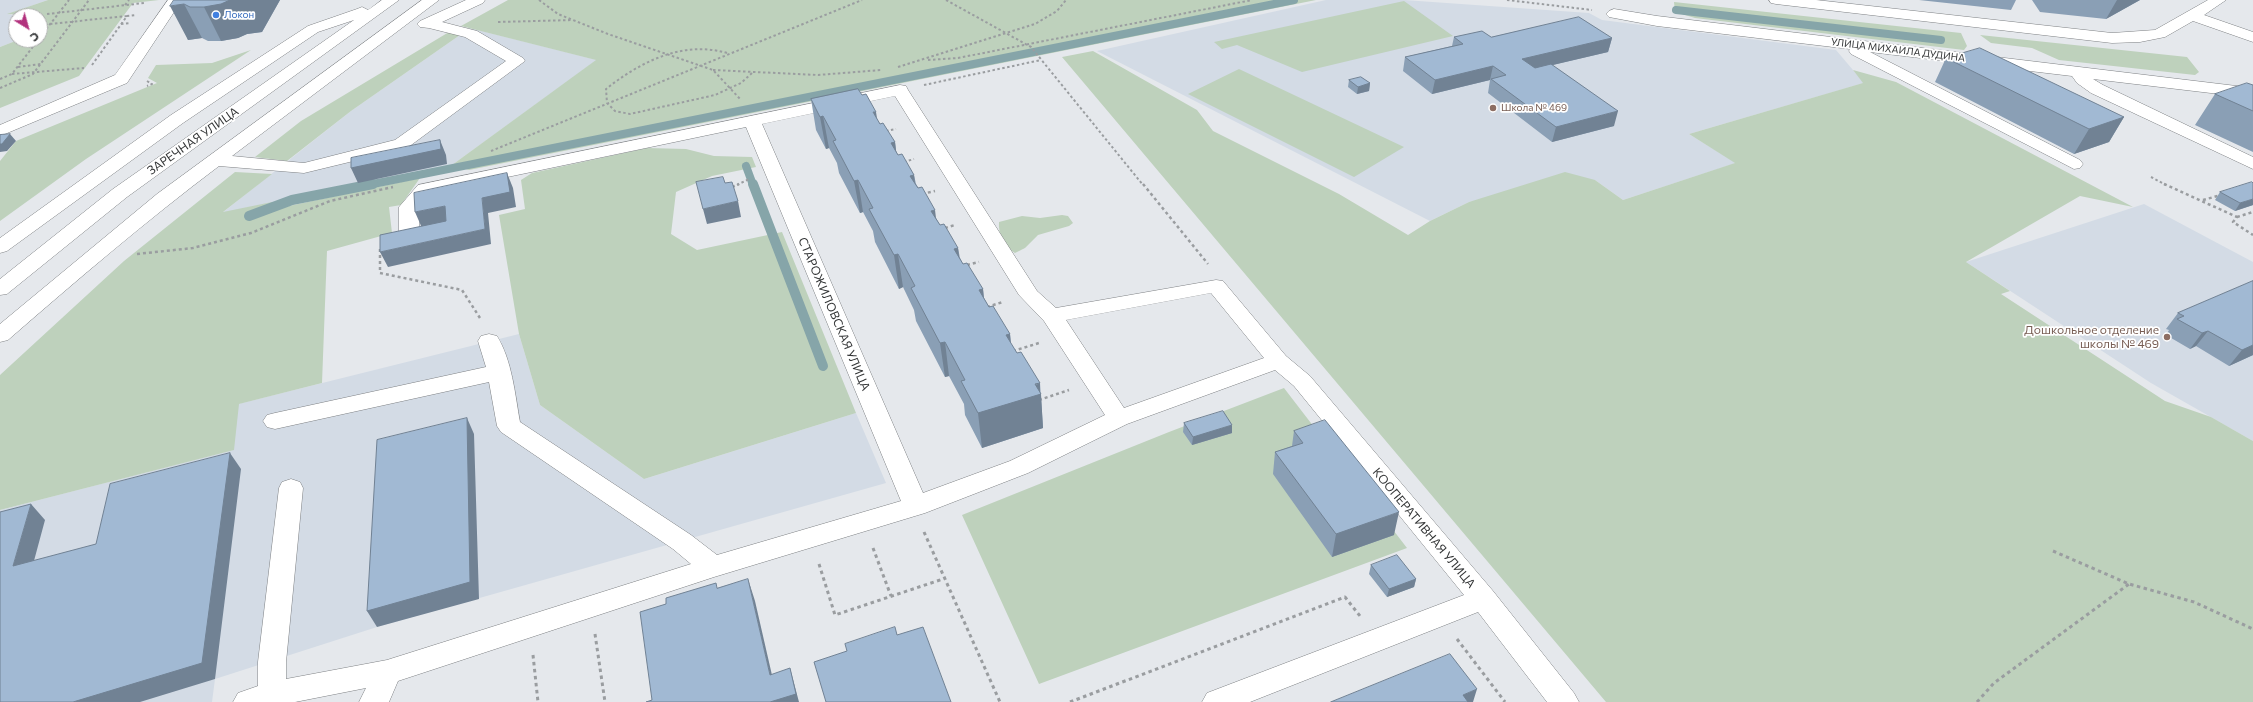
<!DOCTYPE html>
<html>
<head>
<meta charset="utf-8">
<style>
  body { margin:0 }
  #map { position:relative; width:2253px; height:702px; overflow:hidden; background:#e5e8ec; font-family:Commissioner,sans-serif }
  canvas { display:block }
  .north { position:absolute; left:8px; top:8px; width:40px; height:40px; box-sizing:border-box; background:#fff; border:1px solid #aeafaf; border-radius:50%; rotate:143deg; font-size:11px; font-weight:700; line-height:16px; text-align:center; color:#343637 }
  .north::after { content:''; display:block; margin:auto; width:14px; height:18px; background:#b2317d; clip-path:polygon(50% 0,100% 100%,50% 72%,0 100%) }
</style>
</head>
<body>
<div id="map">
<canvas width="2253" height="702"></canvas>
<div class="north">С</div>
</div>
<script>
const context = document.querySelector('canvas').getContext('2d');
context.lineJoin = 'round';
function fillPath(path, color) {
  context.fillStyle = color;
  context.fill(path, 'evenodd');
}
function trace(path, color, width, dash) {
  context.strokeStyle = color;
  context.lineWidth = width;
  context.lineCap = dash ? 'butt' : 'round';
  context.setLineDash(dash || []);
  context.stroke(path);
}
function write(font, color, halo, rows, align = 'center') {
  context.font = font + ' Commissioner,sans-serif';
  context.lineWidth = 3.5;
  context.setLineDash([]);
  context.textBaseline = 'middle';
  context.strokeStyle = halo;
  context.fillStyle = color;
  for (const [text, x, y, turn = 0] of rows) {
    context.save();
    context.translate(x, y);
    context.rotate((+turn || 0) * Math.PI / 180);
    context.textAlign = isNaN(turn) ? turn : align;
    if (halo) context.strokeText(text, 0, 0);
    context.fillText(text, 0, 0);
    context.restore();
  }
}
fillPath(new Path2D(`
  M 0,0 L 48,0 L 8,14 L 17,16 L 16,40 L 18,40 L 0,47 Z
  M 1326,0 L 1404,0 L 1589,13 L 1602,20 L 1836,50 L 1864,83 L 1689,134 L 1736,163 L 1623,200 L 1595,180 L 1469,202 L 1430,221 L 1097,51 Z
  M 470,28 L 597,60 L 452,165 L 222,213 L 351,111 Z
  M 2144,204 L 2253,262 L 2253,441 L 2151,383 L 1966,262 Z
  M 519,334 L 540,405 L 644,479 L 856,413 L 886,483 L 377,627 L 215,679 L 212,702 L 0,702 L 0,510 L 233,450 L 238,404 Z`), '#d3dbe5');
fillPath(new Path2D(`
  M 48,0 L 159,0 L 133,3 L 79,76 L 0,108 L 0,47 L 18,40 L 40,40 L 40,16 L 7,14 Z
  M 508,0 L 1316,0 L 469,170 L 452,165 L 596,60 L 461,26 Z
  M 1404,1 L 1453,36 L 1302,72 L 1237,45 L 1222,49 L 1214,42 Z
  M 1674,2 L 1961,33 L 1967,46 L 1964,50 L 1695,18 L 1675,12 Z
  M 449,32 L 460,35 L 351,111 L 287,161 L 255,157 L 301,121 Z
  M 1980,35 L 2187,57 L 2199,72 L 2195,75 L 2059,60 L 2032,48 L 1991,43 Z
  M 251,50 L 86,159 L 0,221 L 0,161 L 16,141 L 157,83 L 148,78 L 156,65 L 212,63 Z
  M 1093,51 L 1197,110 L 1213,131 L 1339,194 L 1408,235 L 1430,221 L 1469,202 L 1565,172 L 1595,180 L 1623,200 L 1735,163 L 1689,134 L 1863,83 L 1853,70 L 1896,82 L 2133,207 L 2080,196 L 1966,262 L 2010,291 L 2001,294 L 2165,401 L 2211,417 L 2253,441 L 2253,702 L 1606,702 L 1062,57 Z
  M 1239,69 L 1404,147 L 1354,177 L 1188,94 Z
  M 647,148 L 686,149 L 714,156 L 752,157 L 756,167 L 712,176 L 676,192 L 671,234 L 697,250 L 782,232 L 856,413 L 644,479 L 540,405 L 519,334 L 499,215 L 525,209 L 521,180 L 532,173 Z
  M 235,172 L 272,174 L 223,212 L 272,202 L 275,209 L 420,178 L 401,205 L 389,207 L 392,233 L 327,251 L 322,383 L 239,404 L 234,450 L 0,510 L 0,375 L 124,261 Z
  M 1062,215 L 1068,216 L 1073,223 L 1069,226 L 1038,235 L 1025,248 L 1015,253 C 1004,247 998,234 999,222 L 1022,216 L 1040,218 Z
  M 1284,388 L 1407,548 L 1039,684 L 962,515 L 1169,432 Z`), '#bed1bc');
trace(new Path2D(`
  M 1676,10 L 1941,40
  M 746,166 L 753,185
  M 368,185 L 1294,0`), '#86a5a9', 8);
trace(new Path2D(`
  M 753,184 L 823,366
  M 249,216 L 292,200 L 373,184`), '#86a5a9', 10);
const minor = new Path2D(`
  M 168,0 L 182,0 L 127,83 L 0,136 L 0,125 L 115,75 Z
  M 382,0 L 399,0 L 127,197 L 7,294 L 0,295 L 0,279 L 113,189 L 354,20 L 318,32 L 183,123 L 7,251 L 0,253 L 0,238 L 171,115 L 308,26 L 357,9 L 362,7 L 368,10 Z
  M 422,0 L 439,0 L 232,156 L 304,163 L 395,140 L 506,61 L 465,37 L 429,28 L 420,27 L 417,24 L 420,21 L 466,0 L 485,0 L 483,3 L 442,22 L 477,31 L 523,58 L 525,61 L 407,148 L 304,173 L 219,166 C 146,221 77,280 8,340 L 0,342 L 0,324 L 157,194 Z
  M 1769,0 L 1816,0 L 2112,33 L 2155,30 L 2208,0 L 2226,0 L 2204,15 L 2253,32 L 2253,42 L 2193,21 L 2165,37 L 2140,42 L 2112,43 L 1776,4 L 1771,3 Z
  M 1614,9 L 1657,16 L 2253,88 L 2253,98 L 2093,79 L 2103,85 L 2253,157 L 2253,169 L 2091,93 L 2077,83 L 2072,76 L 1870,52 L 2080,160 L 2083,164 L 2080,168 L 2074,169 L 1851,54 L 1849,51 L 1850,49 L 1657,26 L 1609,17 L 1606,14 L 1609,11 Z
  M 900,85 L 906,86 L 908,90 L 1037,291 L 1056,308 L 1216,280 L 1223,281 L 1286,356 L 1310,376 L 1493,591 L 1574,693 L 1579,702 L 1547,702 L 1478,612 L 1250,702 L 1202,702 L 1207,693 L 1464,595 L 1294,386 L 1275,370 L 1127,424 L 1028,473 L 925,513 L 714,577 L 398,681 L 389,702 L 359,702 L 366,688 L 295,702 L 233,702 L 238,693 L 258,686 L 258,662 L 279,488 L 282,482 L 291,479 L 300,482 L 303,488 L 286,662 L 286,679 L 387,660 L 691,564 L 673,549 L 501,432 L 497,426 L 489,382 L 275,429 L 267,427 L 263,421 L 267,415 L 275,413 L 486,367 L 478,341 L 481,336 L 489,334 L 497,336 C 512,360 515,394 520,422 L 691,535 L 717,555 L 901,501 L 746,127 L 431,193 L 419,208 L 419,236 L 416,240 L 409,242 L 402,240 L 399,236 L 399,207 L 418,185 ZM 895,96 L 1019,295 L 1044,321 L 1105,415 L 1010,461 L 923,493 L 762,124 ZM 1211,293 L 1264,358 L 1124,408 L 1066,320 Z`);
trace(minor, '#7e8184', 1);
trace(new Path2D(`
  M 539,0 L 558,14 L 608,34 L 713,70 L 741,100
  M 946,0 L 1031,47 L 1143,185
  M 1507,0 L 1592,10
  M 125,5 L 129,0
  M 47,14 L 144,3
  M 498,22 L 573,20
  M 121,24 L 130,23
  M 40,25 L 127,16
  M 40,37 L 69,0
  M 727,53 C 683,40 640,62 606,89 L 607,103 L 615,111 L 630,114 L 715,95 L 741,83 L 752,73
  M 928,60 L 958,58 L 1252,0
  M 92,65 L 127,16 L 136,15
  M 18,67 L 41,64
  M 898,67 L 1035,24 L 1057,11 L 1066,0
  M 713,70 L 818,75 L 881,70
  M 12,74 L 84,68
  M 0,79 L 12,74 L 38,40
  M 147,81 L 152,84 L 147,86
  M 924,85 L 1041,60
  M 0,88 L 33,74 L 89,0
  M 886,131 L 896,129
  M 491,151 L 862,0
  M 904,162 L 914,159
  M 2151,177 L 2166,185
  M 737,185 L 749,179`), '#9a9da0', 2, [2.5, 2.5]);
trace(new Path2D(`
  M 1143,184 L 1208,264
  M 2164,184 L 2237,217 L 2233,222 L 2253,235
  M 732,187 L 739,184
  M 922,194 L 935,191
  M 2203,200 L 2221,195
  M 2237,217 L 2253,212
  M 945,228 L 955,225
  M 380,249 L 380,273 L 462,290 L 480,318
  M 137,254 L 193,248 L 251,233 L 330,201 L 393,187
  M 967,265 L 979,262
  M 987,307 L 1003,302
  M 1013,351 L 1039,343
  M 1039,400 L 1069,390`), '#9a9da0', 2.5, [3, 3]);
trace(new Path2D(`
  M 924,532 L 1000,702
  M 873,548 L 891,596
  M 2053,551 L 2129,584 L 2194,602 L 2253,629
  M 819,564 L 835,615 L 946,578
  M 595,634 L 605,702
  M 1457,639 L 1505,702
  M 533,655 L 538,702
  M 1070,702 L 1345,597 L 1360,616
  M 1977,702 L 1994,683 L 2129,584`), '#9a9da0', 3, [3.5, 3.5]);
fillPath(minor, '#fff');
fillPath(new Path2D(`
  M 174,0 L 280,0 L 262,32 L 247,34 L 238,38 L 221,41 L 208,41 L 202,38 L 188,40 Z
  M 1919,0 L 2016,0 L 2011,10 Z
  M 2032,0 L 2140,0 L 2106,19 L 2040,12 Z
  M 1454,37 L 1612,38 L 1608,52 L 1552,65 L 1614,126 L 1552,142 L 1488,93 L 1490,80 L 1432,94 L 1403,71 L 1405,57 L 1452,46 Z
  M 1946,58 L 2124,117 L 2109,142 L 2074,154 L 1935,82 Z
  M 1349,80 L 1370,83 L 1369,91 L 1357,94 L 1348,87 Z
  M 2253,85 L 2253,152 L 2195,125 L 2215,94 Z
  M 811,99 L 877,120 L 895,142 L 896,151 L 898,155 L 914,175 L 916,184 L 940,225 L 958,248 L 960,258 L 963,264 L 983,289 L 984,298 L 989,307 L 1010,334 L 1011,344 L 1017,353 L 1040,383 L 1043,428 L 982,448 L 965,415 L 964,404 L 949,376 L 945,377 L 916,321 L 914,310 L 903,287 L 899,289 L 875,242 L 873,231 L 863,212 L 860,213 L 839,173 L 837,163 L 829,148 L 826,149 L 816,130 Z
  M 2220,192 L 2253,205 L 2235,211 L 2215,200 Z
  M 2253,281 L 2253,355 L 2229,366 L 2196,346 L 2190,349 L 2166,335 L 2169,330 L 2166,329 L 2178,313 Z
  M 1184,423 L 1232,433 L 1192,445 L 1183,432 Z
  M 1294,431 L 1394,535 L 1332,557 L 1273,474 L 1275,452 L 1292,446 Z
  M 1371,565 L 1416,579 L 1414,587 L 1387,597 L 1369,574 Z`), '#8a9fb5');
fillPath(new Path2D(`
  M 230,0 L 280,0 L 262,32 L 247,34 L 238,38 L 221,41 L 204,7 Z
  M 2117,0 L 2140,0 L 2106,19 Z
  M 184,4 L 202,38 L 188,40 L 170,6 Z
  M 1612,38 L 1608,52 L 1519,73 L 1522,59 Z
  M 1493,66 L 1490,80 L 1432,94 L 1435,80 Z
  M 1370,83 L 1369,91 L 1357,94 L 1358,87 Z
  M 1618,111 L 1614,126 L 1552,142 L 1556,127 Z
  M 873,112 L 876,112 L 881,143 Z
  M 823,116 L 829,148 L 826,149 L 820,117 Z
  M 2124,117 L 2109,142 L 2074,154 L 2089,129 Z
  M 10,134 L 16,141 L 7,151 L 0,152 L 0,144 Z
  M 440,140 L 446,155 L 447,164 L 358,183 L 351,168 Z
  M 895,142 L 899,174 L 891,143 Z
  M 507,173 L 513,188 L 516,207 L 488,213 L 491,244 L 388,267 L 380,252 L 485,229 L 482,198 Z
  M 914,175 L 918,207 L 910,176 Z
  M 858,180 L 863,212 L 860,213 L 854,181 Z
  M 2253,199 L 2253,205 L 2235,211 L 2240,203 Z
  M 738,201 L 741,217 L 707,224 L 703,209 Z
  M 445,206 L 451,221 L 422,228 L 415,212 Z
  M 935,210 L 939,242 L 931,211 Z
  M 958,248 L 962,281 L 954,249 Z
  M 898,254 L 903,287 L 899,289 L 894,255 Z
  M 983,289 L 986,323 L 979,290 Z
  M 2208,331 L 2196,346 L 2190,349 L 2202,333 Z
  M 1010,334 L 1013,368 L 1006,335 Z
  M 945,342 L 949,376 L 945,377 L 940,343 Z
  M 2253,345 L 2253,355 L 2229,366 L 2242,350 Z
  M 1040,383 L 1040,394 L 1041,394 L 1043,428 L 982,448 L 978,413 Z
  M 467,418 L 474,434 L 479,599 L 377,627 L 367,611 Z
  M 1232,425 L 1232,433 L 1192,445 L 1193,437 Z
  M 230,453 L 241,469 L 215,679 L 140,702 L 73,702 Z
  M 31,504 L 45,520 L 28,583 L 13,566 Z
  M 1399,512 L 1394,535 L 1332,557 L 1336,534 Z
  M 748,579 L 755,601 L 777,697 L 770,675 Z
  M 1416,579 L 1414,587 L 1387,597 L 1389,589 Z
  M 790,668 L 799,702 L 770,702 Z
  M 1477,689 L 1473,702 L 1461,702 L 1463,695 Z`), '#718294');
const building = new Path2D(`
  M 174,0 L 230,0 L 221,4 L 204,7 L 190,7 L 184,4 L 170,6 Z
  M 1579,17 L 1612,38 L 1522,59 L 1535,68 L 1551,64 L 1618,111 L 1556,127 L 1491,79 L 1506,75 L 1493,66 L 1435,80 L 1405,57 L 1463,44 L 1454,37 L 1482,31 L 1491,37 Z
  M 1980,48 L 2124,117 L 2089,129 L 1946,58 Z
  M 1361,77 L 1370,83 L 1358,87 L 1349,80 Z
  M 2247,83 L 2253,85 L 2253,111 L 2215,94 Z
  M 858,89 L 862,95 L 866,94 L 876,112 L 873,112 L 880,124 L 883,123 L 895,142 L 891,143 L 898,155 L 902,154 L 914,175 L 910,176 L 918,188 L 922,187 L 935,210 L 931,211 L 940,225 L 944,224 L 958,248 L 954,249 L 963,264 L 967,263 L 983,289 L 979,290 L 989,307 L 993,306 L 1010,334 L 1006,335 L 1017,353 L 1021,352 L 1040,383 L 1035,384 L 1041,394 L 978,413 L 961,381 L 965,380 L 945,342 L 940,343 L 911,288 L 915,286 L 898,254 L 894,255 L 869,209 L 873,208 L 858,180 L 854,181 L 833,141 L 836,140 L 823,116 L 820,117 L 811,99 Z
  M 10,134 L 2,144 L 0,144 L 0,135 Z
  M 440,140 L 441,149 L 351,168 L 351,158 Z
  M 507,173 L 510,192 L 482,198 L 485,229 L 380,252 L 380,235 L 446,221 L 445,206 L 415,212 L 414,193 Z
  M 723,177 L 725,183 L 732,182 L 738,201 L 703,209 L 696,182 Z
  M 2252,182 L 2253,183 L 2253,199 L 2240,203 L 2220,192 Z
  M 2253,281 L 2253,345 L 2242,350 L 2208,331 L 2202,333 L 2177,319 L 2184,316 L 2178,313 Z
  M 1223,411 L 1232,425 L 1193,437 L 1184,423 Z
  M 467,418 L 470,582 L 367,611 L 377,440 Z
  M 1325,420 L 1399,512 L 1336,534 L 1275,452 L 1303,443 L 1294,431 Z
  M 230,453 L 202,663 L 73,702 L 0,702 L 0,512 L 31,504 L 13,566 L 96,544 L 110,484 Z
  M 1397,555 L 1416,579 L 1389,589 L 1371,565 Z
  M 748,579 L 770,675 L 790,668 L 796,694 L 770,702 L 646,702 L 652,700 L 640,612 L 666,604 L 666,598 L 716,583 L 717,588 Z
  M 895,627 L 897,635 L 923,627 L 951,702 L 826,702 L 814,662 L 847,651 L 845,644 Z
  M 1450,654 L 1477,689 L 1463,695 L 1468,702 L 1331,702 Z`);
fillPath(building, '#a1b9d3');
trace(building, '#718294', 1);
for (const [x, y, r, color] of [
  [216,15,4,"#3f7fe0"],
  [1493,108,4,"#8d6e63"],
  [2167,337,4,"#8d6e63"]
]) {
  const dot = new Path2D();
  dot.arc(x, y, r, 0, 2 * Math.PI);
  context.fillStyle = color;
  context.fill(dot);
  trace(dot, '#fff', 1.5);
}
write('10px', '#366cbe', '#fff', [
  ["Локон",224,15]
], 'left');
write('10px', '#343637', '#fff', [
  ["УЛИЦА МИХАИЛА ДУДИНА",1898,50,7]
]);
write('10px', '#785e54', '#fff', [
  ["Школа № 469",1501,108]
], 'left');
write('12px', '#343637', '#fff', [
  ["ЗАРЕЧНАЯ УЛИЦА",193,141,-35],
  ["СТАРОЖИЛОВСКАЯ УЛИЦА",834,314,67],
  ["КООПЕРАТИВНАЯ УЛИЦА",1424,528,50]
]);
write('12px', '#785e54', '#fff', [
  ["Дошкольное отделение",2159,330],
  ["школы № 469",2159,344]
], 'right');
</script>
</body>
</html>
